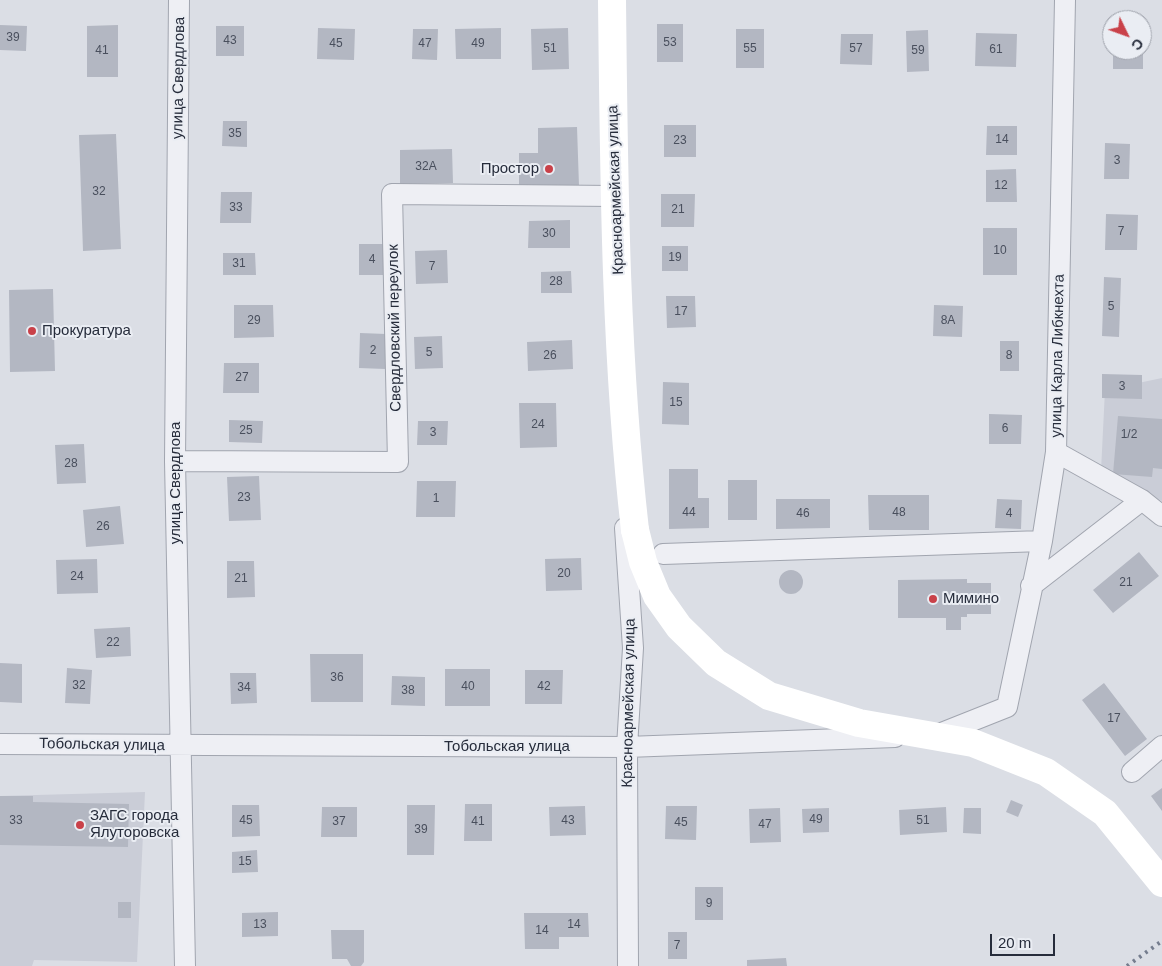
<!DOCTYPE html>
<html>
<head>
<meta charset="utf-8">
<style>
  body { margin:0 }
  #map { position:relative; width:1162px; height:966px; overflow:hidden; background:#dbdee5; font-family:Arial,sans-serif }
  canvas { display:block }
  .north { position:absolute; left:1102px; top:10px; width:50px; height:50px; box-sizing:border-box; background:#eaedf3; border:1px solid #9ca0a9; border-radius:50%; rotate:132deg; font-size:14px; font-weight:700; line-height:20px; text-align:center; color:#262c3b }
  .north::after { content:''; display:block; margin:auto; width:18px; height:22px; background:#c94149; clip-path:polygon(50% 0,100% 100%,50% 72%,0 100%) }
  .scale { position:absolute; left:990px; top:934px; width:65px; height:22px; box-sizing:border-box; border:2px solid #262c3b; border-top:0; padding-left:6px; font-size:15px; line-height:18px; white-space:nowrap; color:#262c3b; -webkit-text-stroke:4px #eaedf3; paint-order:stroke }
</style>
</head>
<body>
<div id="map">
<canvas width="1162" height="966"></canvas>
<div class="north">С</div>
<div class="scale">20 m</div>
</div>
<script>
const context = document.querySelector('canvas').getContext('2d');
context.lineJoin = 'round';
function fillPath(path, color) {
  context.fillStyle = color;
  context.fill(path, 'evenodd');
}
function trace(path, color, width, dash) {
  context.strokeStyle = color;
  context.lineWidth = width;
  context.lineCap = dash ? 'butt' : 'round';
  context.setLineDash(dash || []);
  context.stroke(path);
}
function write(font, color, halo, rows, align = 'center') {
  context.font = font + ' Arial,sans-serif';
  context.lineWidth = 4;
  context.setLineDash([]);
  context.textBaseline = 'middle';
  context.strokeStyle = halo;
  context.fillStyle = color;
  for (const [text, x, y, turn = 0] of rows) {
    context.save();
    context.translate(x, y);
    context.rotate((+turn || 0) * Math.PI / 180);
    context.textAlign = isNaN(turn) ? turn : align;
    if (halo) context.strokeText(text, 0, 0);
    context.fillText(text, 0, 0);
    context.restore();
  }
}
fillPath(new Path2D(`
  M 1162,378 L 1162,501 L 1101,471 L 1105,390 Z
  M 145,792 L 137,962 L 34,960 L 32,966 L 0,966 L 0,796 Z`), '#cacdd7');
fillPath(new Path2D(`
  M 657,24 L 683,24 L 683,62 L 657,62 Z
  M 0,25 L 27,26 L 26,51 L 0,50 Z
  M 118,25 L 118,77 L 87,77 L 87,26 Z
  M 216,26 L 244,26 L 244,56 L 216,56 Z
  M 318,28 L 355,29 L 354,60 L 317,59 Z
  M 501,28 L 501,59 L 456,59 L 455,29 Z
  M 568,28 L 569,69 L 532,70 L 531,29 Z
  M 413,29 L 438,29 L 437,60 L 412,59 Z
  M 736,29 L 764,29 L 764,68 L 736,68 Z
  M 928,30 L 929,71 L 907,72 L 906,31 Z
  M 976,33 L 1017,34 L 1016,67 L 975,66 Z
  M 841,34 L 873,34 L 872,65 L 840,64 Z
  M 1113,50 L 1143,50 L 1143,69 L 1113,69 Z
  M 223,121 L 247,121 L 247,147 L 222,146 Z
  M 664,125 L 696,125 L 696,157 L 664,157 Z
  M 987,126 L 1017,126 L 1017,155 L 986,155 Z
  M 577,127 L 579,186 L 519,186 L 519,153 L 538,153 L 538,128 Z
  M 116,134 L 121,249 L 83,251 L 79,135 Z
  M 1105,143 L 1130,144 L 1129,179 L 1104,179 Z
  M 452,149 L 453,183 L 400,184 L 400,150 Z
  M 1016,169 L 1017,202 L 986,202 L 986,170 Z
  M 221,192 L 252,192 L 251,223 L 220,223 Z
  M 661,194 L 695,194 L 694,227 L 661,227 Z
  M 1106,214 L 1138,215 L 1137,250 L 1105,250 Z
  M 570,220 L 570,248 L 528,248 L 529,221 Z
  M 983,228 L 1017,228 L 1017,275 L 983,275 Z
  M 359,244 L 385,244 L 385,275 L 359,275 Z
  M 662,246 L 688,246 L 688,271 L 662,271 Z
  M 447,250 L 448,283 L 416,284 L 415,251 Z
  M 223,253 L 255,253 L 256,275 L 223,275 Z
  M 571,271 L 572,293 L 541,293 L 541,272 Z
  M 1104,277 L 1121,278 L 1119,337 L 1102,336 Z
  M 53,289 L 55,371 L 10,372 L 9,290 Z
  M 666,296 L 695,296 L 696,327 L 667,328 Z
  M 234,305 L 273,305 L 274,337 L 234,338 Z
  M 934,305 L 963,306 L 962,337 L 933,336 Z
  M 360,333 L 386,334 L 385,369 L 359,368 Z
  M 442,336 L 443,368 L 415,369 L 414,337 Z
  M 572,340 L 573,369 L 528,371 L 527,342 Z
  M 1000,341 L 1019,341 L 1019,371 L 1000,371 Z
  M 224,363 L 259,363 L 259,393 L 223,393 Z
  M 1102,374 L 1142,375 L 1142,399 L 1102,398 Z
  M 663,382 L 689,383 L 689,425 L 662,424 Z
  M 519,403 L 556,403 L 557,447 L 520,448 Z
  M 989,414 L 1022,415 L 1021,444 L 989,444 Z
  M 1118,416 L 1162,419 L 1162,469 L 1153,468 L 1152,477 L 1113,474 Z
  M 229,420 L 263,421 L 262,443 L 229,442 Z
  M 418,421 L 448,421 L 447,445 L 417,445 Z
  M 84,444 L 86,483 L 57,484 L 55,445 Z
  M 669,469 L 698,469 L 698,498 L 709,498 L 709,528 L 669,529 Z
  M 259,476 L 261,520 L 229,521 L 227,477 Z
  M 728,480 L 757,480 L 757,520 L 728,520 Z
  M 417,481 L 456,481 L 455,517 L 416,517 Z
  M 868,495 L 929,495 L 929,530 L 869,530 Z
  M 776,499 L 830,499 L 830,528 L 776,529 Z
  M 997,499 L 1022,500 L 1021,529 L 995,528 Z
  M 120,506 L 124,544 L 86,547 L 83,510 Z
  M 1139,552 L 1159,576 L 1113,613 L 1093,590 Z
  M 581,558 L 582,590 L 546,591 L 545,559 Z
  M 97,559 L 98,593 L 57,594 L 56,560 Z
  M 227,561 L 254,561 L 255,597 L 227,598 Z
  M779 582a12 12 0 1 1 24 0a12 12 0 1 1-24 0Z
  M 967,579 L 967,583 L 991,583 L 991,614 L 967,614 L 967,617 L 961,617 L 961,630 L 946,630 L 946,618 L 898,618 L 898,580 Z
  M 130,627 L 131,656 L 96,658 L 94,629 Z
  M 310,654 L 363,654 L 363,702 L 311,702 Z
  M 0,663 L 22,664 L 22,703 L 0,702 Z
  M 67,668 L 92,670 L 90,704 L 65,703 Z
  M 445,669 L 490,669 L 490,706 L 445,706 Z
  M 525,670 L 563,670 L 562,704 L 525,704 Z
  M 230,673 L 256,673 L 257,703 L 231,704 Z
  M 392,676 L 425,677 L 425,706 L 391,705 Z
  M 1104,683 L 1147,739 L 1125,756 L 1082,700 Z
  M 1162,788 L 1162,811 L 1151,796 Z
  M 0,796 L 33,796 L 33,802 L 129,804 L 128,847 L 0,845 Z
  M 1011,800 L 1023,805 L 1018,817 L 1006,812 Z
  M 465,804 L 492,804 L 492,841 L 464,841 Z
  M 232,805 L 259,805 L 260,836 L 232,837 Z
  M 407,805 L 435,805 L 434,855 L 407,855 Z
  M 585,806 L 586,835 L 550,836 L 549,807 Z
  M 666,806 L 697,806 L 696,840 L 665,839 Z
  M 322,807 L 357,807 L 357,837 L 321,837 Z
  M 946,807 L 947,832 L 900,835 L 899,810 Z
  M 780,808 L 781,842 L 750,843 L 749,809 Z
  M 829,808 L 829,832 L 803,833 L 802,809 Z
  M 964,808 L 981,808 L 981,834 L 963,833 Z
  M 257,850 L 258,872 L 232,873 L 232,852 Z
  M 695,887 L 723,887 L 723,920 L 695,920 Z
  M 118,902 L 131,902 L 131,918 L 118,918 Z
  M 278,912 L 278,936 L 242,937 L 242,913 Z
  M 524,913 L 588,913 L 589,937 L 559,937 L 559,949 L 525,949 Z
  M 331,930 L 364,930 L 364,962 L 361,966 L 351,966 L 347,959 L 332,959 Z
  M 668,932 L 687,932 L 687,959 L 668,959 Z
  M 786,958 L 787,966 L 747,966 L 747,960 Z`), '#b3b7c2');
const street = new Path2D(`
  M 179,0 L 175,461 L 185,966
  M 1056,452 L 1142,500 L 1162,516
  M 175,461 L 398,462 L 392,194 L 614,196
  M 625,528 L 633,648 L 627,747 L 628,966
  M 663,554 L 1042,541
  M 1031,586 L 1142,500
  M 934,736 L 1007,707 L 1042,541 L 1056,452 L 1065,0
  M 0,744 L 627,747 L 895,737
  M 1132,772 L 1162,746`);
trace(street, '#a1a5af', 22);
trace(street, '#eeeff4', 20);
trace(new Path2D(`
  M 612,0 C 614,177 615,354 635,530`), '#fff', 28);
trace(new Path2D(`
  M 1127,966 L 1162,941`), '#757d8e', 4, [2.5, 5]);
trace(new Path2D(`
  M 635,530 L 643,562 L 657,596 L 679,627 L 716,663 L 769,696 L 859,723 L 973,743 L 1046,772 L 1105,813 L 1162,883`), '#fff', 28);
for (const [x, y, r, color] of [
  [549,169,5,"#c94149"],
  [32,331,5,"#c94149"],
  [933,599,5,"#c94149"],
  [80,825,5,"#c94149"]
]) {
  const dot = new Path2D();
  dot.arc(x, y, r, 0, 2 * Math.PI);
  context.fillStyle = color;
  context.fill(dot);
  trace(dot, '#eaedf3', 2);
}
write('12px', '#494f5d', null, [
  ["39",13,38],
  ["43",230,41],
  ["53",670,43],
  ["45",336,44],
  ["47",425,44],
  ["49",478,44],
  ["51",550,49],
  ["55",750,49],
  ["57",856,49],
  ["61",996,50],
  ["41",102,51],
  ["59",918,51],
  ["35",235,134],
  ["14",1002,140],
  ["23",680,141],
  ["3",1117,161],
  ["32А",426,167],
  ["12",1001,186],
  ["32",99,192],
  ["33",236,208],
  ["21",678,210],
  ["7",1121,232],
  ["30",549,234],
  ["10",1000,251],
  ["19",675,258],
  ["4",372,260],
  ["31",239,264],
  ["7",432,267],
  ["28",556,282],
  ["5",1111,307],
  ["17",681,312],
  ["29",254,321],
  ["8А",948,321],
  ["2",373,351],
  ["5",429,353],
  ["26",550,356],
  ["8",1009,356],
  ["27",242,378],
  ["3",1122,387],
  ["15",676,403],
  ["24",538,425],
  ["6",1005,429],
  ["25",246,431],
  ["3",433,433],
  ["1/2",1129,435],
  ["28",71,464],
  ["23",244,498],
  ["1",436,499],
  ["44",689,513],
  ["48",899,513],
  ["46",803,514],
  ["4",1009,514],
  ["26",103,527],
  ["20",564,574],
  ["24",77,577],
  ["21",241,579],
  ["21",1126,583],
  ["22",113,643],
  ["36",337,678],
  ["32",79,686],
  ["40",468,687],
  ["42",544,687],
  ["34",244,688],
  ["38",408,691],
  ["17",1114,719],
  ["49",816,820],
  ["33",16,821],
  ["45",246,821],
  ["43",568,821],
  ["51",923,821],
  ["37",339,822],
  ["41",478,822],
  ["45",681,823],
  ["47",765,825],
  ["39",421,830],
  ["15",245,862],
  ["9",709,904],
  ["13",260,925],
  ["14",574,925],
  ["14",542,931],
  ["7",677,946]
]);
write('15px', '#262c3b', '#eaedf3', [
  ["улица Свердлова",179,78,-89],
  ["Красноармейская улица",616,190,-92],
  ["Свердловский переулок",395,328,-91],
  ["улица Карла Либкнехта",1058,356,-89],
  ["улица Свердлова",176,483,-90],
  ["Красноармейская улица",629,703,-89],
  ["Тобольская улица",102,745,1],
  ["Тобольская улица",507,747]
]);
write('15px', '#262c3b', '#eaedf3', [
  ["Простор",539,169,"right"],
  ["Прокуратура",42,331],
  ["Мимино",943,599],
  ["ЗАГС города",90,816],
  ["Ялуторовска",90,833]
], 'left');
</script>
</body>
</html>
